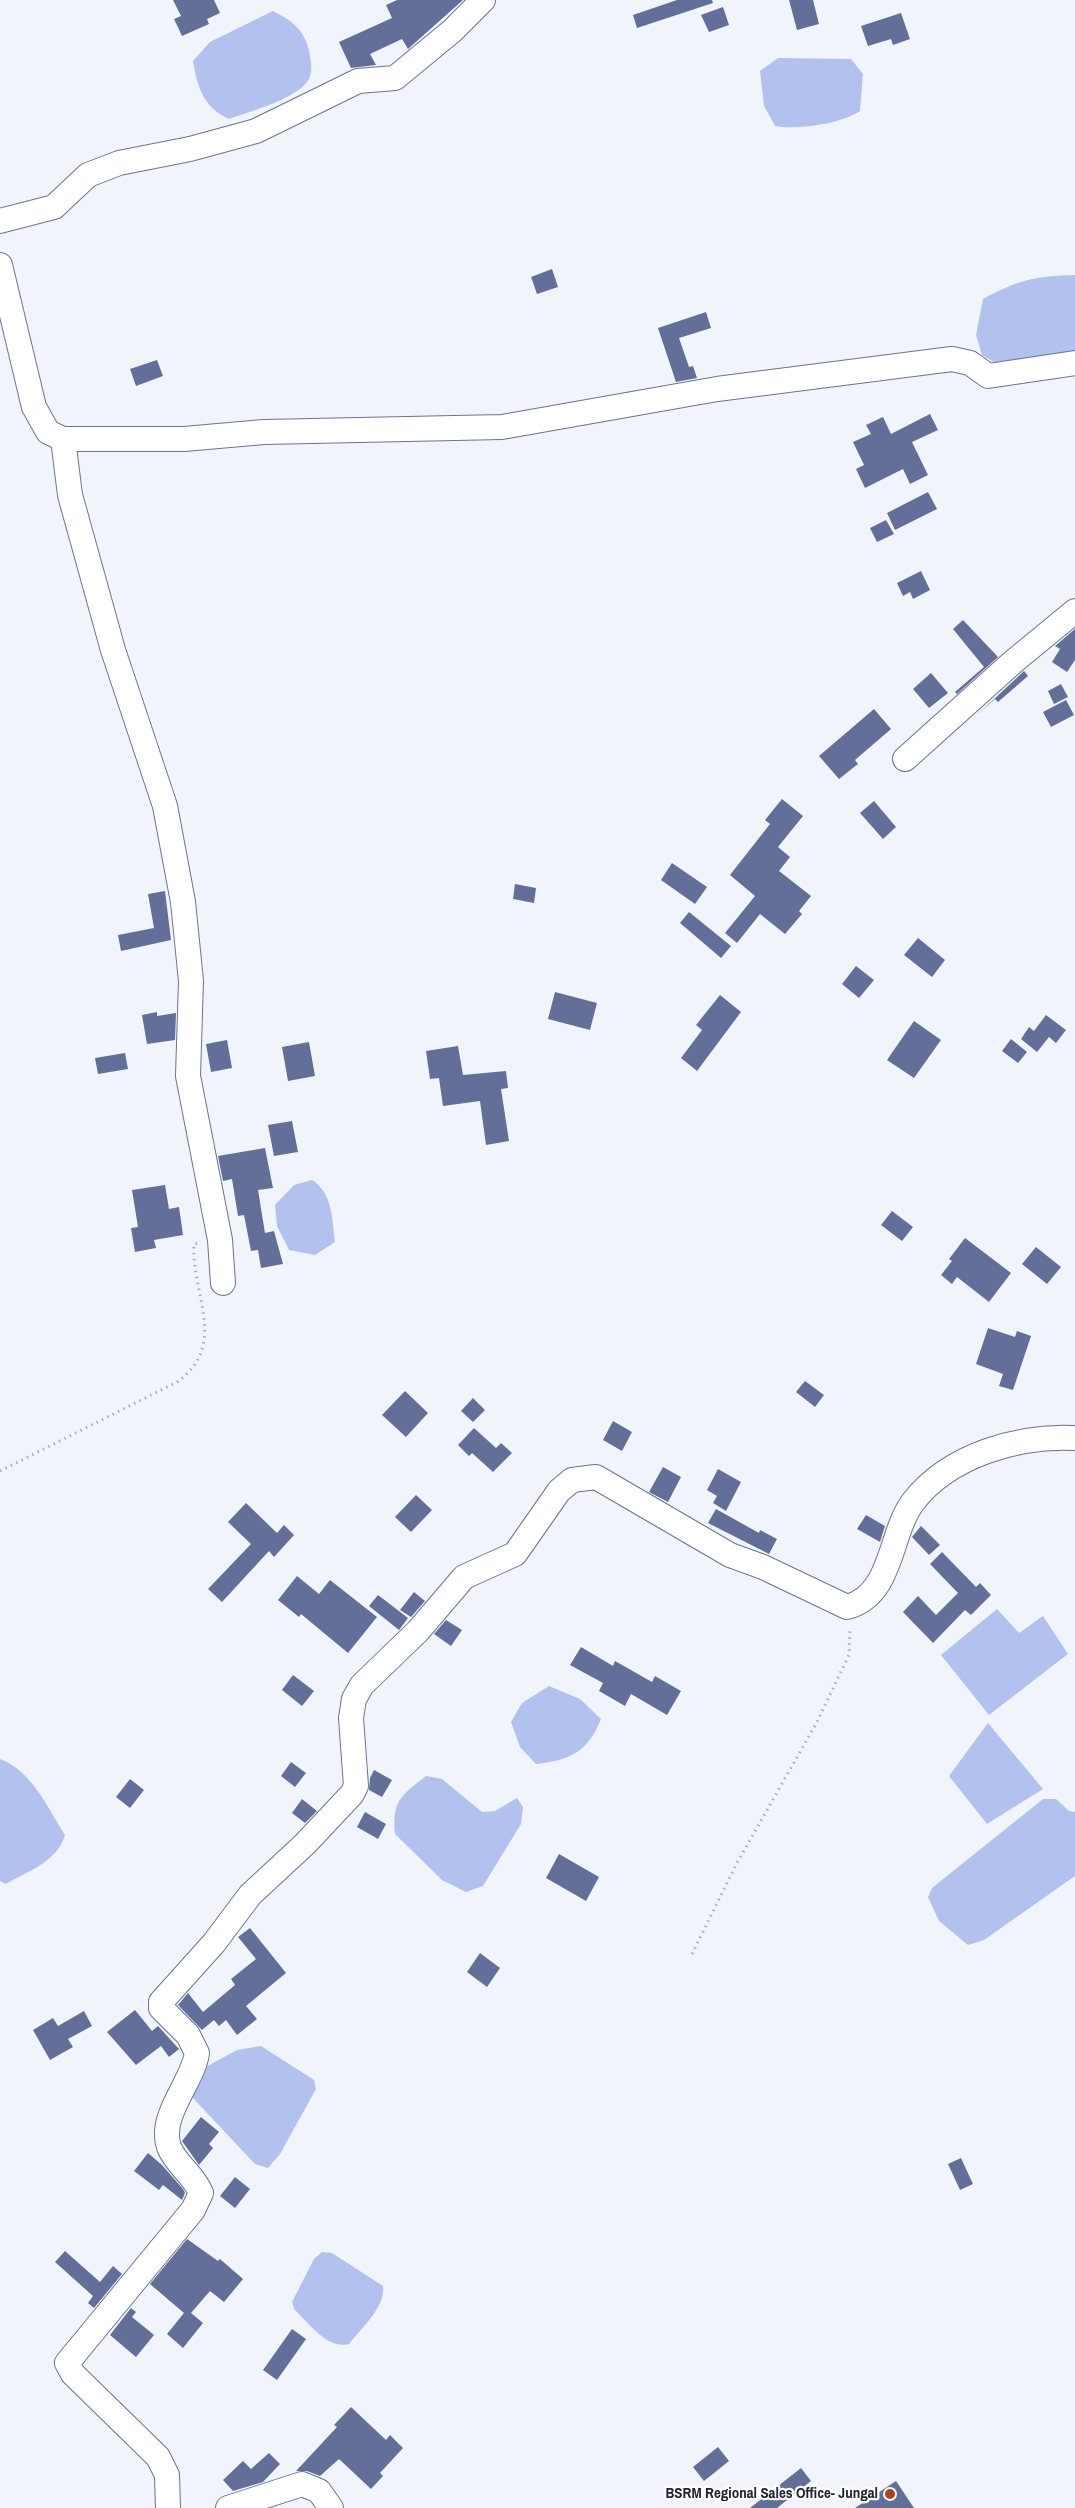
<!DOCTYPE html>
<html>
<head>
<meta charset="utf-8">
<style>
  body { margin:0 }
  canvas { display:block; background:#f2f4fb }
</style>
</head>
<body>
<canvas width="1075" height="2508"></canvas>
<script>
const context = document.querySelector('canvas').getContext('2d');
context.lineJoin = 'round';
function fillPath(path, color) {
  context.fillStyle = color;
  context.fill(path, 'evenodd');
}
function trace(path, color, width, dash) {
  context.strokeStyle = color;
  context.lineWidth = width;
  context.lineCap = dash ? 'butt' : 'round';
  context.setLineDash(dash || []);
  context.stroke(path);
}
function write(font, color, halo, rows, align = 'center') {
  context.font = font + ' "Archivo Narrow",sans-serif';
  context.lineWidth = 4.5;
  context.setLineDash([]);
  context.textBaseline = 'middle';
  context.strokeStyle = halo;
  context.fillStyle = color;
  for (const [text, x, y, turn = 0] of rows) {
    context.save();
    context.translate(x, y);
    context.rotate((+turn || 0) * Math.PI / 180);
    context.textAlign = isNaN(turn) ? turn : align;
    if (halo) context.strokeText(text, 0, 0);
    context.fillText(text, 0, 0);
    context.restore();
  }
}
fillPath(new Path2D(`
  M 273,11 C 291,20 305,30 309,51 C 311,60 313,71 309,79 C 299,98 249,112 229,119 C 204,108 197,87 193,61 L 210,42 Z
  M 778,58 L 851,59 L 863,74 L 860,111 C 841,124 797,130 775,126 L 764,106 L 760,71 Z
  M 1075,275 L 1075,351 L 1064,355 L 997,364 L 982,355 L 976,335 L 983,299 C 1018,280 1035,276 1075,275 Z
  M 312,1180 C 333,1193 332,1220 335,1242 L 315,1255 L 289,1250 L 277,1226 L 275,1205 L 294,1185 Z
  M 997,1609 L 1019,1633 L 1043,1616 L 1068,1654 L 989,1715 L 941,1655 Z
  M 549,1686 L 580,1699 L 601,1719 C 588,1752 570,1760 536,1764 L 520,1747 L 511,1722 L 522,1703 Z
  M 988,1723 L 1043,1789 L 987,1824 L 949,1776 Z
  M 0,1759 C 32,1771 47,1807 65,1835 C 57,1862 28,1871 6,1884 L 0,1881 Z
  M 426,1776 L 442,1779 L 482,1812 L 495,1811 L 517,1798 L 523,1807 L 521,1824 L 483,1886 L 466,1892 L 442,1880 L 395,1834 C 392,1800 401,1796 426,1776 Z
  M 1043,1799 L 1056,1799 L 1069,1811 L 1075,1812 L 1075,1876 L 984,1940 L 968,1945 L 939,1921 L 928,1897 L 932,1888 Z
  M 261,2046 L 314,2080 L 316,2089 L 280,2154 L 268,2168 L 255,2164 L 192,2097 L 204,2068 L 237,2050 Z
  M 322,2252 L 332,2253 L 383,2286 C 386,2307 361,2328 349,2344 C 327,2350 308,2322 294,2309 L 292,2302 L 314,2259 Z`), '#b3c1ee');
fillPath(new Path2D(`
  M 173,0 L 214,0 L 220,13 L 207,19 L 209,24 L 182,36 L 174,19 L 181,16 Z
  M 397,0 L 463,0 L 408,49 L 402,39 L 370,54 L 376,65 L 351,68 L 339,42 L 392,18 L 386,5 Z
  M 677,0 L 712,0 L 713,3 L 637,28 L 633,15 Z
  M 789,0 L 813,0 L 819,24 L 797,30 Z
  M 723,7 L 729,25 L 709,32 L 701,15 Z
  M 901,13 L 910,39 L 893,45 L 891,39 L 868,46 L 861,26 Z
  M 552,269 L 558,287 L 537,294 L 531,277 Z
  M 706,312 L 711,328 L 679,338 L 689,367 L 693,366 L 697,378 L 676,382 L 658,328 Z
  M 157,360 L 163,376 L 136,386 L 130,369 Z
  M 930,414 L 938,430 L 912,442 L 928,475 L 910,484 L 903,469 L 865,488 L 856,469 L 864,465 L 853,442 L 871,434 L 866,425 L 883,417 L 891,434 Z
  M 928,492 L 937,509 L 895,530 L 887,513 Z
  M 886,520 L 894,534 L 877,542 L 870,528 Z
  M 921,571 L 930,590 L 913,599 L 910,592 L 903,596 L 897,583 Z
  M 963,620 L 998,657 L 957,694 L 955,692 L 984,667 L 953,629 Z
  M 1075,629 L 1075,660 L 1067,672 L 1052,662 L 1060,649 L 1055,646 Z
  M 1024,671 L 1028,676 L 998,702 L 995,699 L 976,716 Z
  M 931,673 L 948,693 L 929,708 L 913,689 Z
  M 1061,684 L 1068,697 L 1054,704 L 1048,691 Z
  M 1066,700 L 1074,715 L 1051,727 L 1043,712 Z
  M 874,709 L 891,729 L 855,760 L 858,764 L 839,779 L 819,756 Z
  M 782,799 L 803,816 L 778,847 L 790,857 L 779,871 L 811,896 L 799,911 L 802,914 L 785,934 L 760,914 L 737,943 L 725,933 L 755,896 L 730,875 L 770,824 L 765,820 Z
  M 874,801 L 896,827 L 883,839 L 860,813 Z
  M 672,863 L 707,887 L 695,904 L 661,880 Z
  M 515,884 L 536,888 L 534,903 L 513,899 Z
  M 165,891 L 171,940 L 121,951 L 118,935 L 154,928 L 148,894 Z
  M 689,912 L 731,946 L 721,958 L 680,923 Z
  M 918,938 L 945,960 L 932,977 L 904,955 Z
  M 856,966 L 874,980 L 859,998 L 842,984 Z
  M 555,992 L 597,1003 L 590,1030 L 548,1019 Z
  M 720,995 L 741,1012 L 697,1071 L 681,1058 L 702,1030 L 696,1025 Z
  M 157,1012 L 157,1016 L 176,1013 L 175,1040 L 147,1044 L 142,1015 Z
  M 1046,1015 L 1066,1030 L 1056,1043 L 1049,1037 L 1037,1052 L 1021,1039 L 1029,1027 L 1034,1031 Z
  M 914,1021 L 941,1040 L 914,1078 L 887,1060 Z
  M 1011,1039 L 1027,1052 L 1018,1063 L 1002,1051 Z
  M 227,1040 L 232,1068 L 211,1072 L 206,1044 Z
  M 309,1042 L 315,1076 L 288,1081 L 282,1047 Z
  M 458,1046 L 463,1075 L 506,1071 L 508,1088 L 501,1089 L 509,1141 L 486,1145 L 480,1101 L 443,1106 L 439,1078 L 430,1079 L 426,1051 Z
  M 125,1053 L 128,1069 L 98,1074 L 95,1058 Z
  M 292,1121 L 298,1152 L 274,1156 L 268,1125 Z
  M 265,1148 L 273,1188 L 258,1190 L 265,1233 L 274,1231 L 283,1264 L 261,1268 L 258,1250 L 251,1251 L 244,1215 L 238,1216 L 232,1179 L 223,1181 L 218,1156 Z
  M 165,1185 L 169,1209 L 179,1207 L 183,1235 L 154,1240 L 156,1248 L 135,1252 L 131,1228 L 138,1227 L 132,1190 Z
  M 892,1211 L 913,1227 L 902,1241 L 881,1225 Z
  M 965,1238 L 1011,1273 L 989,1302 L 957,1277 L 952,1284 L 941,1275 L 952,1261 L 949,1259 Z
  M 1036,1247 L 1061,1267 L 1047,1284 L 1022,1264 Z
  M 988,1328 L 1015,1337 L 1017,1331 L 1031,1336 L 1013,1390 L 999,1386 L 1003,1374 L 976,1364 Z
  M 805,1381 L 824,1395 L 815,1407 L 796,1392 Z
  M 405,1391 L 428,1413 L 406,1437 L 382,1415 Z
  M 473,1398 L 485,1410 L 473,1422 L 461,1411 Z
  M 613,1421 L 632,1432 L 622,1451 L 603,1440 Z
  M 474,1428 L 496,1448 L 501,1443 L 512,1453 L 493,1472 L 472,1453 L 469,1456 L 458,1445 Z
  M 663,1467 L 681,1477 L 668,1502 L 649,1492 Z
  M 718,1469 L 741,1482 L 726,1511 L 713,1503 L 717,1496 L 707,1490 Z
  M 416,1495 L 432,1510 L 411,1532 L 395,1517 Z
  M 246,1503 L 277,1533 L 284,1525 L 294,1535 L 274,1557 L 269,1551 L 222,1602 L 208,1589 L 251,1544 L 228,1522 Z
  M 716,1509 L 759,1533 L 760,1530 L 777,1539 L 769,1554 L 708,1523 Z
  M 866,1515 L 885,1526 L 880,1542 L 857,1529 Z
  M 921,1526 L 940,1545 L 929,1555 L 912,1537 Z
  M 942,1552 L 976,1587 L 980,1583 L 991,1595 L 971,1615 L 965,1610 L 933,1643 L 903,1612 L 918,1596 L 936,1615 L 958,1593 L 930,1564 Z
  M 297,1576 L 319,1594 L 330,1580 L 377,1617 L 348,1653 L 301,1614 L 299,1617 L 278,1600 Z
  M 414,1592 L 425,1601 L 411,1617 L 400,1610 Z
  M 378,1595 L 408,1618 L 399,1630 L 369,1606 Z
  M 446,1620 L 462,1630 L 451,1646 L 434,1634 Z
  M 581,1647 L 613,1666 L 615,1661 L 652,1682 L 655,1676 L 681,1691 L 667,1715 L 631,1694 L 625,1706 L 599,1691 L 603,1683 L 570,1665 Z
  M 293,1675 L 314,1691 L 302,1706 L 282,1690 Z
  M 291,1762 L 306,1773 L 295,1787 L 281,1776 Z
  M 374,1770 L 392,1780 L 382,1797 L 369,1790 L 370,1778 Z
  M 130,1779 L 144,1790 L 130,1808 L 116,1797 Z
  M 302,1799 L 317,1811 L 305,1823 L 292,1813 Z
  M 365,1812 L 386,1824 L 378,1839 L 357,1827 Z
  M 559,1854 L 599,1877 L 586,1901 L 546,1878 Z
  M 250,1928 L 286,1973 L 246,2006 L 257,2019 L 237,2035 L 226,2020 L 219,2026 L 214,2020 L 202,2030 L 178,2005 L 188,1993 L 203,2012 L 235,1985 L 231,1979 L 256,1959 L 238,1937 Z
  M 480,1953 L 500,1968 L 487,1987 L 467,1972 Z
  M 135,2010 L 152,2031 L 158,2026 L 179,2049 L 169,2057 L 161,2046 L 136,2065 L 107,2032 Z
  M 84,2011 L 92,2026 L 68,2039 L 73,2047 L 50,2060 L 33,2030 L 53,2018 L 58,2026 Z
  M 201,2117 L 219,2132 L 209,2144 L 213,2148 L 199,2165 L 182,2141 Z
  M 148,2153 L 162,2165 L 183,2189 L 185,2193 L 182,2200 L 163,2185 L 159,2190 L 134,2171 Z
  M 961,2158 L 973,2184 L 960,2190 L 948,2164 Z
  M 235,2177 L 250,2189 L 235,2208 L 220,2196 Z
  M 187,2239 L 218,2261 L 220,2259 L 243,2279 L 224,2302 L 210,2291 L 191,2313 L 203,2323 L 183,2348 L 167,2334 L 184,2313 L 150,2284 Z
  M 65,2251 L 100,2282 L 113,2266 L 122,2274 L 94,2308 L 88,2303 L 93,2296 L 55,2262 Z
  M 131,2308 L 136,2312 L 132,2317 L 154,2335 L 136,2357 L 110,2335 Z
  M 292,2329 L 306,2339 L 277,2380 L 263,2370 Z
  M 351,2407 L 386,2440 L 390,2435 L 403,2448 L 380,2473 L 383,2476 L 371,2489 L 339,2459 L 320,2476 L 307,2471 L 296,2471 L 337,2427 L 334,2425 Z
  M 718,2447 L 729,2461 L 704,2481 L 693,2467 Z
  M 269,2453 L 280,2464 L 263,2482 L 233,2491 L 223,2480 L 243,2461 L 251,2469 Z
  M 801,2468 L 811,2481 L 777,2508 L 750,2508 Z
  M 896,2481 L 914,2508 L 855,2508 Z`), '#636f98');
const minor = new Path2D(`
  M 0,221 L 54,207 L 88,175 L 119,163 L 190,149 L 256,131 L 358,81 L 395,78 L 452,31 L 483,0
  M 0,265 L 34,407 L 48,432 L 63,439 L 184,439 L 264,432 L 502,427 L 717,389 L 952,359 L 970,363 L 988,376 L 1075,363
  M 63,439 L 70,495 L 113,650 L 165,806 L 183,902 L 191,981 L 188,1076 L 220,1240 L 223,1283
  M 905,759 L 1013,662 L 1075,611
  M 168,2508 L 167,2475 L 158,2457 L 73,2374 L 67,2363 L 193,2210 L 201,2193 C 194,2175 176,2165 169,2147 C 158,2116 193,2082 197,2053 L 188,2035 L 161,2008 L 161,2002 L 214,1943 L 250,1895 L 305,1844 L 352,1794 L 356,1786 L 351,1718 L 354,1699 L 362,1685 L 418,1631 L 464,1577 L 515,1554 L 559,1491 L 572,1480 L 596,1477 L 730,1555 L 763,1567 L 847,1607 C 893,1595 889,1534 913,1502 C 949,1455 1019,1435 1075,1438
  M 228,2508 L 302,2484 L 319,2491 L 331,2508`);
trace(minor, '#6a7392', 26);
trace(new Path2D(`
  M 0,1471 L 177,1382 C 229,1345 191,1294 194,1244 L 201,1243
  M 692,1954 L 737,1863 L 817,1722 L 849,1655 L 850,1627`), '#aaadb6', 3, [1.5, 4.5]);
trace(minor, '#fff', 24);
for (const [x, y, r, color] of [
  [890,2494,6,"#ab4320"]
]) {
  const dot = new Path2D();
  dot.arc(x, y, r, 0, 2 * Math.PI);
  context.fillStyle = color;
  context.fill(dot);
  trace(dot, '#fff', 2);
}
write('bold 15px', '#212532', '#fff', [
  ["BSRM Regional Sales Office- Jungal",878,2494]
], 'right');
</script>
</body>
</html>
